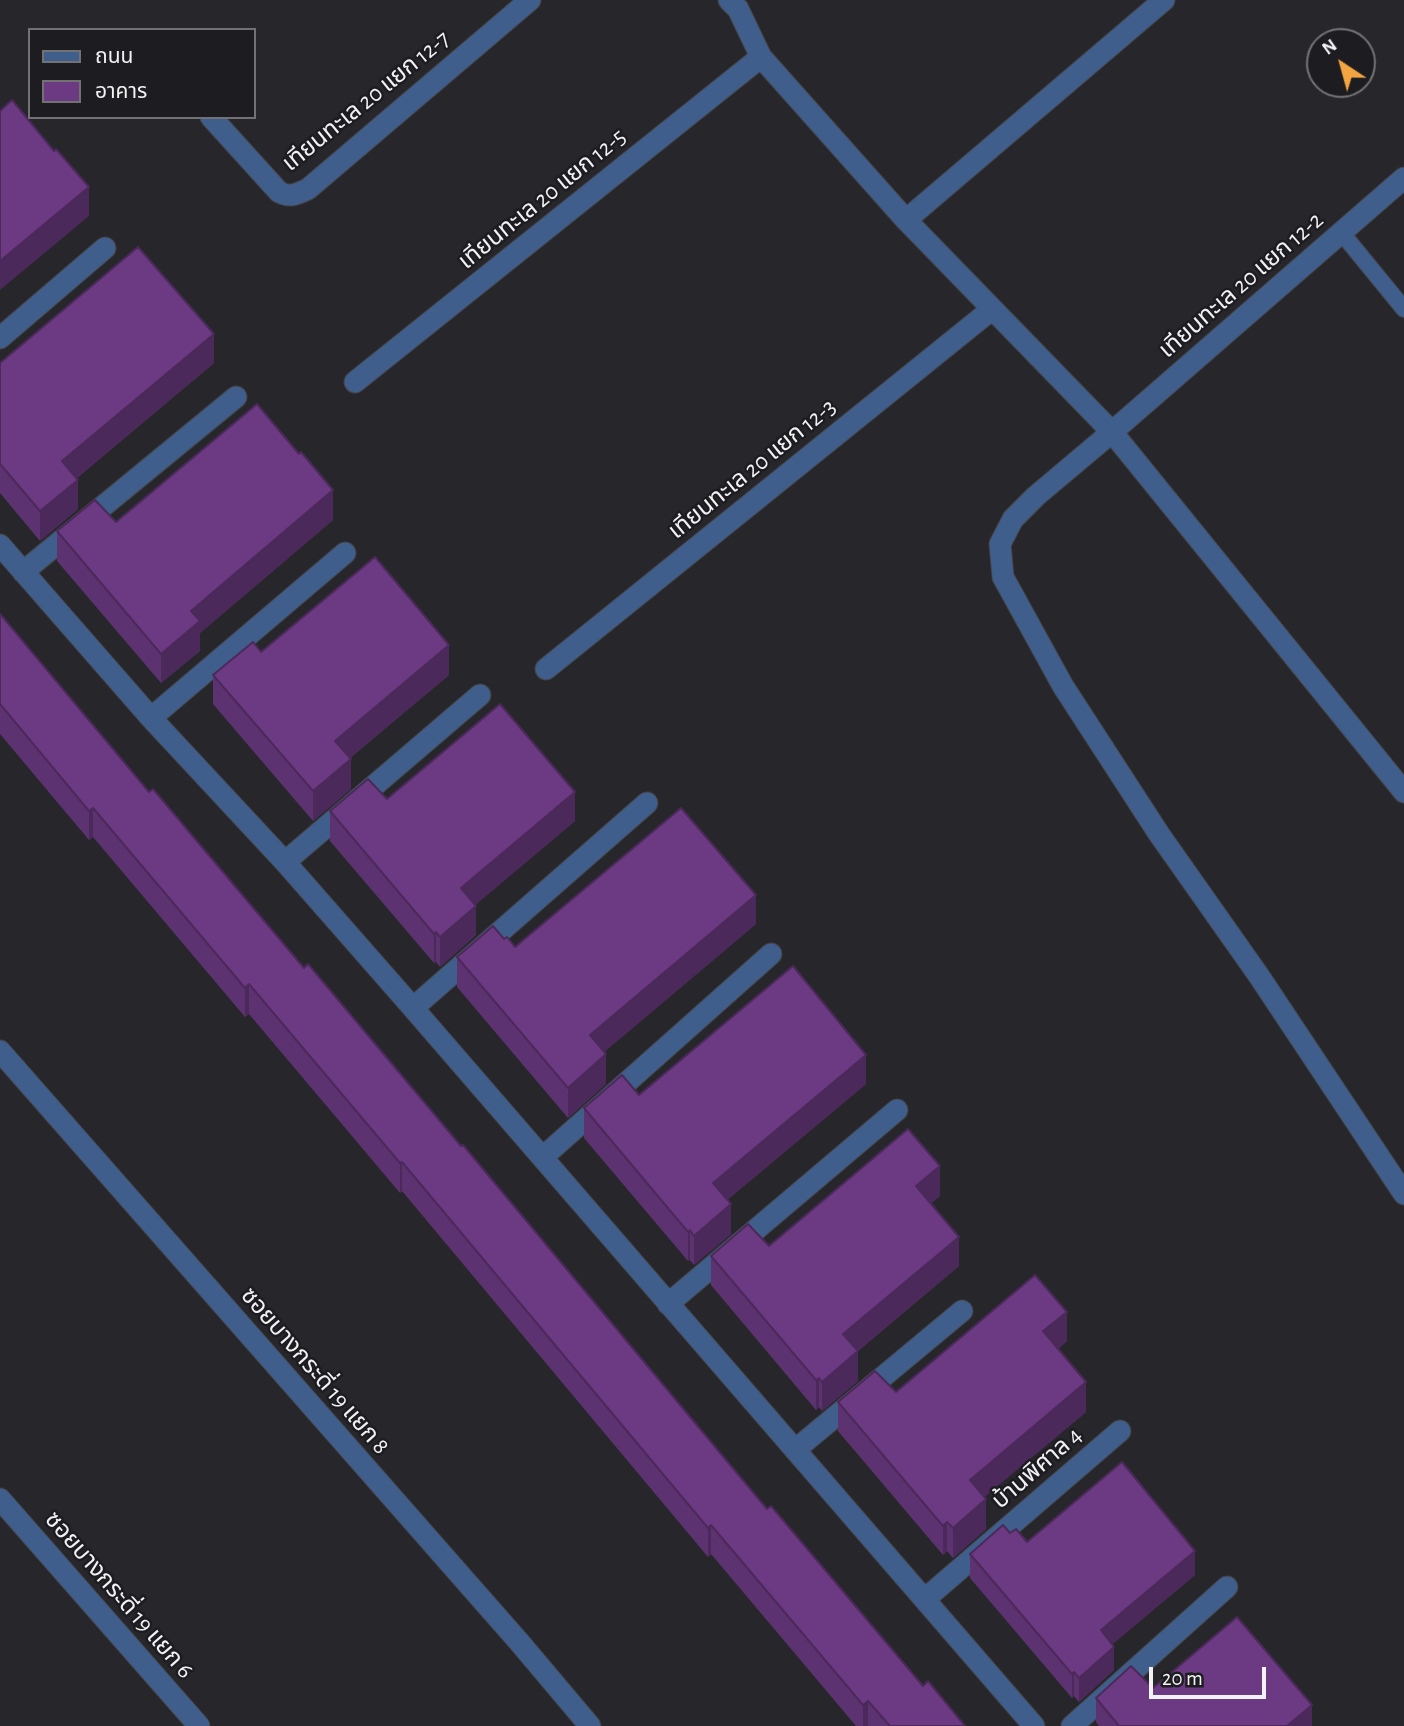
<!DOCTYPE html>
<html>
<head>
<meta charset="utf-8">
<style>
  body { margin:0 }
  #map { position:relative; width:1404px; height:1726px; overflow:hidden; background:#27272b; font-family:"Alegreya Sans","Noto Sans Thai",sans-serif }
  canvas { display:block }
  .legend { position:absolute; left:28px; top:28px; width:228px; height:91px; box-sizing:border-box; background:#1d1d21; border:2px solid #727275; margin:0; padding:9px 12px; list-style:none; font-size:21px; color:#f2f2f4 }
  .legend li { display:flex; align-items:center; gap:14px; height:35px }
  .legend b { width:35px; border:2px solid #727275 }
  .north { position:absolute; left:1306px; top:28px; width:70px; height:70px; box-sizing:border-box; background:#1d1d21; border:2px solid #727275; border-radius:50%; rotate:324deg; font-size:19px; font-weight:700; line-height:28px; text-align:center; color:#f2f2f4 }
  .north::after { content:''; display:block; margin:auto; width:24px; height:32px; background:#f2a541; clip-path:polygon(50% 0,100% 100%,50% 72%,0 100%) }
  .scale { position:absolute; left:1149px; top:1667px; width:117px; height:32px; box-sizing:border-box; border:4px solid #f2f2f4; border-top:0; padding-left:9px; font-size:21px; line-height:24px; white-space:nowrap; color:#f2f2f4; -webkit-text-stroke:5px #1d1d21; paint-order:stroke }
</style>
</head>
<body>
<div id="map">
<canvas width="1404" height="1726"></canvas>
<ul class="legend">
<li><b style="height:9px;background:#3f5e8c"></b>ถนน</li>
<li><b style="height:19px;background:#6c3a82"></b>อาคาร</li>
</ul>
<div class="north">N</div>
<div class="scale">20 m</div>
</div>
<script>
const context = document.querySelector('canvas').getContext('2d');
context.lineJoin = 'round';
function trace(path, color, width, dash) {
  context.strokeStyle = color;
  context.lineWidth = width;
  context.lineCap = dash ? 'butt' : 'round';
  context.setLineDash(dash || []);
  context.stroke(path);
}
function fillPath(path, color) {
  context.fillStyle = color;
  context.fill(path, 'evenodd');
}
function write(font, color, halo, rows, align = 'center') {
  context.font = font + ' "Alegreya Sans","Noto Sans Thai",sans-serif';
  context.lineWidth = 5;
  context.setLineDash([]);
  context.textBaseline = 'middle';
  context.strokeStyle = halo;
  context.fillStyle = color;
  for (const [text, x, y, turn = 0] of rows) {
    context.save();
    context.translate(x, y);
    context.rotate((+turn || 0) * Math.PI / 180);
    context.textAlign = isNaN(turn) ? turn : align;
    if (halo) context.strokeText(text, 0, 0);
    context.fillText(text, 0, 0);
    context.restore();
  }
}
const lane = new Path2D(`
  M 1341,232 L 1404,309`);
const street = new Path2D(`
  M 729,0 L 738,9 L 761,57 L 906,220 L 1112,432 L 1404,792
  M 211,117 L 279,192 C 290,198 297,194 308,189 L 530,0
  M 1404,178 L 1112,432 L 1036,496 L 1013,519 L 1000,544 L 1003,577 L 1063,686 L 1159,834 L 1259,976 L 1404,1194
  M 906,220 L 1164,0
  M 0,338 L 105,248
  M 355,382 L 761,57
  M 0,545 L 151,718 L 285,862 L 413,1008 L 1034,1726
  M 23,572 L 236,397
  M 546,669 L 991,310
  M 151,718 L 345,553
  M 285,862 L 480,695
  M 413,1008 L 647,803
  M 0,1051 L 520,1643 L 590,1726
  M 543,1157 L 771,954
  M 668,1304 L 897,1110
  M 795,1450 L 962,1311
  M 0,1499 L 199,1726
  M 925,1599 L 1120,1431
  M 1072,1726 L 1227,1587`);
trace(lane, '#434347', 18);
trace(street, '#434347', 23);
trace(lane, '#3f5e8c', 16);
trace(street, '#3f5e8c', 21);
fillPath(new Path2D(`
  M 0,363 L 214,363 L 77,478 L 78,509 L 40,541 L 0,493 Z
  M 333,520 L 200,633 L 200,651 L 161,683 L 57,561 L 57,531 L 116,522 Z
  M 0,614 L 149,792 L 304,968 L 767,1509 L 923,1686 L 965,1726 L 856,1726 L 711,1554 L 708,1557 L 402,1191 L 400,1193 L 249,1014 L 245,1017 L 93,837 L 89,840 L 0,734 Z
  M 213,675 L 449,675 L 350,758 L 351,789 L 313,821 L 213,704 Z
  M 387,799 L 575,821 L 475,905 L 476,935 L 440,967 L 436,962 L 434,963 L 330,841 L 330,811 Z
  M 756,924 L 604,1052 L 606,1084 L 568,1118 L 457,987 L 457,957 L 504,939 L 515,947 Z
  M 866,1084 L 727,1200 L 731,1234 L 694,1265 L 690,1260 L 688,1261 L 584,1138 L 584,1108 L 639,1095 Z
  M 940,1196 L 931,1203 L 959,1266 L 858,1351 L 858,1381 L 822,1411 L 819,1407 L 816,1410 L 711,1285 L 711,1256 L 769,1246 Z
  M 1067,1341 L 1058,1349 L 1086,1412 L 984,1497 L 986,1529 L 953,1558 L 947,1551 L 943,1555 L 838,1431 L 838,1402 L 896,1392 Z
  M 1027,1542 L 1195,1575 L 1112,1644 L 1114,1670 L 1079,1702 L 1074,1696 L 1072,1698 L 970,1578 L 970,1554 Z
  M 1153,1688 L 1312,1726 L 1099,1726 L 1096,1722 L 1096,1698 Z`), '#5d3270');
fillPath(new Path2D(`
  M 89,187 L 89,216 L 0,290 L 0,261 Z
  M 214,334 L 214,363 L 62,490 L 62,461 Z
  M 78,480 L 78,509 L 40,541 L 40,511 Z
  M 333,490 L 333,520 L 200,633 L 200,651 L 161,683 L 161,654 L 191,611 Z
  M 449,645 L 449,675 L 335,770 L 335,741 Z
  M 351,759 L 351,789 L 313,821 L 313,791 Z
  M 575,792 L 575,821 L 461,917 L 461,888 Z
  M 93,808 L 93,837 L 89,840 L 89,811 Z
  M 756,895 L 756,924 L 590,1064 L 590,1035 Z
  M 476,906 L 476,935 L 440,967 L 440,937 Z
  M 436,932 L 436,962 L 434,963 L 434,934 Z
  M 249,984 L 249,1014 L 245,1017 L 245,988 Z
  M 606,1054 L 606,1084 L 568,1118 L 568,1088 Z
  M 866,1055 L 866,1084 L 713,1212 L 713,1183 Z
  M 402,1162 L 402,1191 L 400,1193 L 400,1163 Z
  M 940,1166 L 940,1196 L 916,1216 L 916,1186 Z
  M 731,1204 L 731,1234 L 694,1265 L 694,1236 Z
  M 690,1230 L 690,1260 L 688,1261 L 688,1232 Z
  M 959,1237 L 959,1266 L 843,1363 L 843,1334 Z
  M 1067,1312 L 1067,1341 L 1043,1361 L 1043,1331 Z
  M 858,1351 L 858,1381 L 822,1411 L 822,1382 Z
  M 819,1378 L 819,1407 L 816,1410 L 816,1380 Z
  M 1086,1382 L 1086,1412 L 970,1509 L 970,1480 Z
  M 986,1499 L 986,1529 L 953,1558 L 953,1528 Z
  M 947,1522 L 947,1551 L 943,1555 L 943,1526 Z
  M 711,1525 L 711,1554 L 708,1557 L 708,1528 Z
  M 1195,1551 L 1195,1575 L 1101,1654 L 1101,1630 Z
  M 1114,1647 L 1114,1670 L 1079,1702 L 1079,1678 Z
  M 1074,1672 L 1074,1696 L 1072,1698 L 1072,1674 Z
  M 868,1701 L 868,1726 L 863,1726 L 863,1705 Z
  M 1312,1705 L 1312,1726 L 1287,1726 Z`), '#4c295b');
const building = new Path2D(`
  M 12,100 L 54,151 L 56,149 L 89,187 L 0,261 L 0,111 Z
  M 138,247 L 214,334 L 62,461 L 78,480 L 40,511 L 0,464 L 0,363 Z
  M 257,404 L 299,454 L 301,452 L 333,490 L 191,611 L 200,621 L 161,654 L 57,531 L 95,500 L 116,522 Z
  M 375,557 L 449,645 L 335,741 L 351,759 L 313,791 L 213,675 L 253,642 L 261,652 Z
  M 0,614 L 149,792 L 153,789 L 304,968 L 308,964 L 461,1146 L 463,1145 L 767,1509 L 771,1506 L 923,1686 L 928,1681 L 965,1726 L 890,1726 L 868,1701 L 863,1705 L 711,1525 L 708,1528 L 402,1162 L 400,1163 L 249,984 L 245,988 L 93,808 L 89,811 L 0,704 Z
  M 500,704 L 575,792 L 461,888 L 476,906 L 440,937 L 436,932 L 434,934 L 330,811 L 368,779 L 387,799 Z
  M 681,808 L 756,895 L 590,1035 L 606,1054 L 568,1088 L 457,957 L 493,926 L 504,939 L 507,937 L 515,947 Z
  M 793,966 L 866,1055 L 713,1183 L 731,1204 L 694,1236 L 690,1230 L 688,1232 L 584,1108 L 622,1075 L 639,1095 Z
  M 908,1129 L 940,1166 L 916,1186 L 959,1237 L 843,1334 L 858,1351 L 822,1382 L 819,1378 L 816,1380 L 711,1256 L 748,1224 L 769,1246 Z
  M 1035,1275 L 1067,1312 L 1043,1331 L 1086,1382 L 970,1480 L 986,1499 L 953,1528 L 947,1522 L 943,1526 L 838,1402 L 875,1371 L 896,1392 Z
  M 1122,1462 L 1195,1551 L 1101,1630 L 1114,1647 L 1079,1678 L 1074,1672 L 1072,1674 L 970,1554 L 1003,1525 L 1010,1533 L 1016,1529 L 1027,1542 Z
  M 1237,1617 L 1312,1705 L 1287,1726 L 1119,1726 L 1096,1698 L 1131,1666 L 1153,1688 Z`);
fillPath(building, '#6c3a82');
trace(building, '#4c295b', 2);
write('24px', '#f2f2f4', '#1d1d21', [
  ["เทียนทะเล 20 แยก 12-7",366,101,-39],
  ["เทียนทะเล 20 แยก 12-5",542,199,-39],
  ["เทียนทะเล 20 แยก 12-2",1241,285,-41],
  ["เทียนทะเล 20 แยก 12-3",752,469,-39],
  ["ซอยบางกระดี่ 19 แยก 8",315,1371,49],
  ["บ้านพิศาล 4",1037,1468,-41],
  ["ซอยบางกระดี่ 19 แยก 6",119,1595,49]
]);
</script>
</body>
</html>
